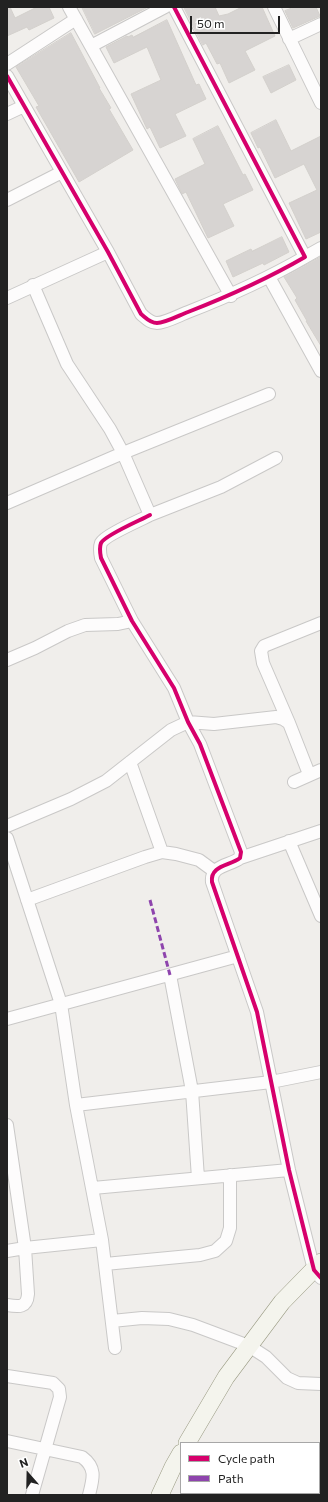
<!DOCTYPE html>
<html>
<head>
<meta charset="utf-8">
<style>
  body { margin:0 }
  #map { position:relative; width:328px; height:1502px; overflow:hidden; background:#f0eeeb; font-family:Commissioner,sans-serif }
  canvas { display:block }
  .frame { position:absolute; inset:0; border:8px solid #222; pointer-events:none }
  .legend { position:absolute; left:180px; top:1442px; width:140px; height:52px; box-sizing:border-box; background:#fff; border:1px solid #a7a7a7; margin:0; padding:5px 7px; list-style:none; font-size:12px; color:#222 }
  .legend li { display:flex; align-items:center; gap:8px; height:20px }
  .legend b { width:20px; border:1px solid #a7a7a7 }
  .north { position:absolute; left:8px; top:1454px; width:40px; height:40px; -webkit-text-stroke:3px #fff; paint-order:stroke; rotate:340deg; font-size:11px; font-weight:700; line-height:16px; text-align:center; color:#222 }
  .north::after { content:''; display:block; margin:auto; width:14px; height:18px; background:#222; clip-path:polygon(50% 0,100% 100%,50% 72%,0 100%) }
  .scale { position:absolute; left:190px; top:16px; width:90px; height:18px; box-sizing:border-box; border:2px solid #222; border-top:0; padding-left:5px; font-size:12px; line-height:14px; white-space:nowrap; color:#222; -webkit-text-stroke:3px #fff; paint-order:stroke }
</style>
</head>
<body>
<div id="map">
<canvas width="328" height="1502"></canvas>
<div class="frame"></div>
<ul class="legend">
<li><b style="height:5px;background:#d6006c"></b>Cycle path</li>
<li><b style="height:5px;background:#8e44ad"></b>Path</li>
</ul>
<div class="north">N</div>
<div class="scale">50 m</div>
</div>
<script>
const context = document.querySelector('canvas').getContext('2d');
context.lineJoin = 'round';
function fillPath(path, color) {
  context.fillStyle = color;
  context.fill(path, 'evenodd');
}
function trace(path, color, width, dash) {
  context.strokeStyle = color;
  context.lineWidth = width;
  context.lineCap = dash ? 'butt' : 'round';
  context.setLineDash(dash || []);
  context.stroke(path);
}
const building = new Path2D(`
  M 7,7 L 10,7 L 15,18 L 37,7 L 49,7 L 54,18 L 29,30 L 27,27 L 7,36 Z
  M 82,7 L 148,7 L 95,34 Z
  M 184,7 L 215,7 L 219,16 L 228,14 L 242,7 L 262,7 L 275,36 L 245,51 L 255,70 L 229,83 L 220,63 L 217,64 L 206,43 L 203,45 Z
  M 295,7 L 316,7 L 320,16 L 293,28 L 285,11 Z
  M 167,20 L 196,85 L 199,84 L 206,99 L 175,114 L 186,136 L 160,148 L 150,127 L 147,129 L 131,94 L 161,80 L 147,47 L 114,63 L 106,47 L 127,36 L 128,37 L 132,35 L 133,37 Z
  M 71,33 L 100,88 L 99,88 L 111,108 L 109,109 L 133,150 L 79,182 L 36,107 L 39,106 L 16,67 Z
  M 289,65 L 296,80 L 271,93 L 263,77 Z
  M 276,120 L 291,151 L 321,136 L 321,232 L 306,239 L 289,203 L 317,190 L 304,164 L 275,178 L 260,147 L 258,148 L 251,133 Z
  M 218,126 L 243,175 L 245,174 L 253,190 L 223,204 L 234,226 L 208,238 L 186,192 L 182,194 L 175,179 L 205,164 L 193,139 Z
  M 282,237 L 289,252 L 264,265 L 263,263 L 233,277 L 226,261 L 251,249 L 252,251 Z
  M 321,257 L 321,346 L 306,321 L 307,321 L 295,300 L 297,298 L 284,277 Z`);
fillPath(building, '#d7d4d2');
trace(building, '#d3d0cc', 1);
const street = new Path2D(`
  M 69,7 L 231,296
  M 274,7 L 321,103
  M 289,39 L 321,24
  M 91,46 L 165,7
  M 7,64 L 76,19
  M 7,76 L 108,252 L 141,314 C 146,318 150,323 157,323 C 165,323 180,315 188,312 C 229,296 267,279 305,257 L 174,7
  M 7,114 L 24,106
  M 7,200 L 62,172
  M 305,257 L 321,248
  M 269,277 L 321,371
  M 33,285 L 67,364 L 110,429 L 123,453 L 150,515 L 221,487 L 276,458
  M 7,298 L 108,252
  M 7,503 L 123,453 L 269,394
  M 150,515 C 141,520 105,535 101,543 C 99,548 100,553 101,558 L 132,621 L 174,688 L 188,722 L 200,744 L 241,852 L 240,858 C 230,866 210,865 212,882 L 257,1012 L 289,1170 L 314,1270 L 321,1278
  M 7,660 L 35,648 L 68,631 L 85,625 L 118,624 L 132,621
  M 289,723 L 263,663 L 261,651 L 264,646 L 321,623
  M 130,762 L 162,852
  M 294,782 L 321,770
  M 7,826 L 71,799 L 106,781 L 171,730 L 188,722 L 214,724 L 276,717 L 283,719 L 289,723 L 309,774
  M 7,838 L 61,1004 L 76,1105 L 102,1240 L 115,1348
  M 289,841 L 321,916
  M 240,858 L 321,831
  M 27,900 L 145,857 L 162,852 L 176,854 L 199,860 L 214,871
  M 170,975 L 192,1091 L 198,1178
  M 7,1019 L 238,956
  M 76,1105 L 271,1082 L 321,1072
  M 7,1125 L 25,1248 L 28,1294 C 27,1308 19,1307 7,1305
  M 93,1188 L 289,1170
  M 7,1251 L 25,1248 L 102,1240
  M 105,1264 L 200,1255 L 215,1251 L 226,1241 L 230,1228 L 230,1175
  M 112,1321 L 142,1318 L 169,1319 L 193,1325 L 249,1346 L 266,1357 L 287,1378 L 298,1383 L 321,1384
  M 7,1376 L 53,1383 L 59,1389 L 60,1397 L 32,1495
  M 7,1441 L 82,1457 C 97,1468 93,1479 89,1495`);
const secondary = new Path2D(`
  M 187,1443 L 226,1377 L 282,1302 L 321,1262
  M 160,1495 L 173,1467 L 181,1453`);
trace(street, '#c9c8c7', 14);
trace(secondary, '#999a82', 18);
trace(street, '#fdfcfc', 12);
trace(secondary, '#f4f4ed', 17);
trace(new Path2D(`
  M 150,900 L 170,975`), '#8e44ad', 3, [6, 3]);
trace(new Path2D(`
  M 7,76 L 108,252 L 141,314 C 146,318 150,323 157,323 C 165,323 180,315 188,312 C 229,296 267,279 305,257 L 174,7
  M 150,515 C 141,520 105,535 101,543 C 99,548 100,553 101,558 L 132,621 L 174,688 L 188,722 L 200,744 L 241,852 L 240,858 C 230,866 210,865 212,882 L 257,1012 L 289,1170 L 314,1270 L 321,1278`), '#d6006c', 4);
</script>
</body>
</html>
